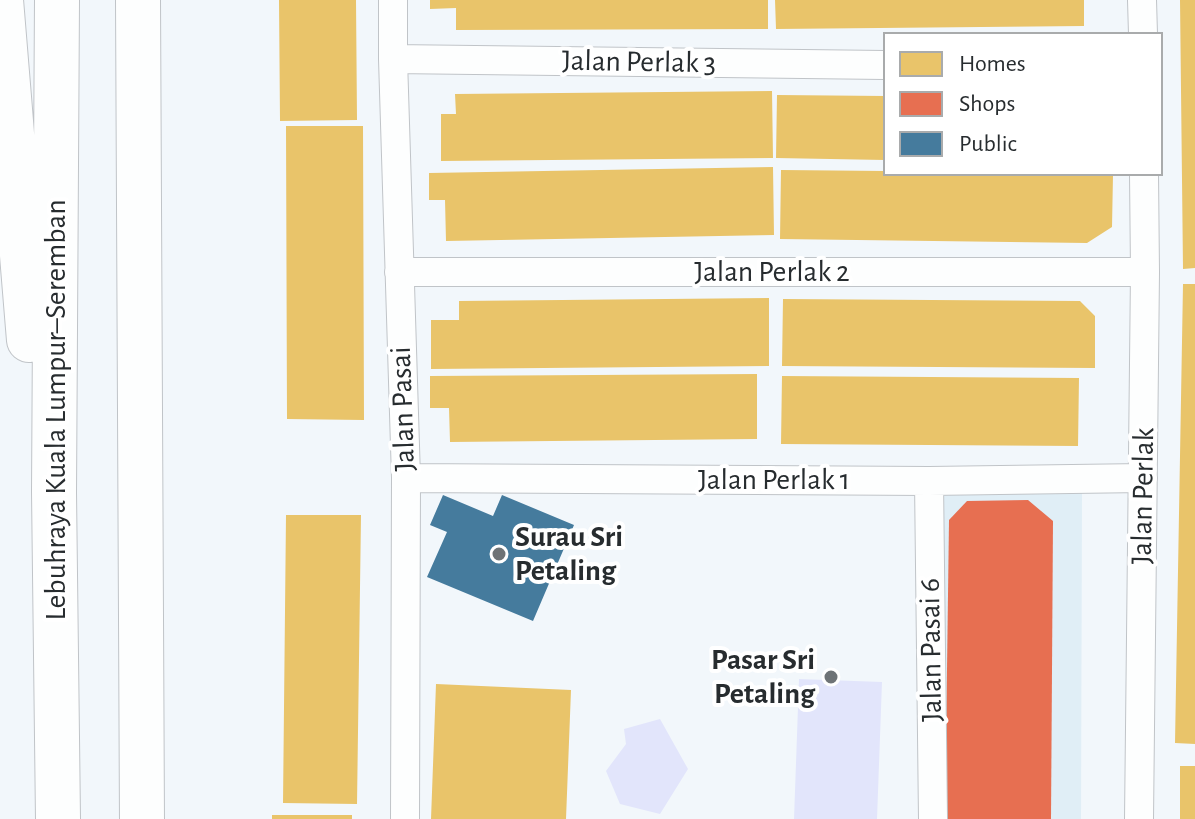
<!DOCTYPE html>
<html>
<head>
<meta charset="utf-8">
<style>
  body { margin:0 }
  #map { position:relative; width:1195px; height:819px; overflow:hidden; background:#f2f7fb; font-family:"Alegreya Sans",sans-serif }
  canvas { display:block }
  .legend { position:absolute; left:883px; top:32px; width:280px; height:144px; box-sizing:border-box; background:#fff; border:2px solid #a9abac; margin:0; padding:10px 14px; list-style:none; font-size:24px; color:#272c2f }
  .legend li { display:flex; align-items:center; gap:16px; height:40px }
  .legend b { width:40px; border:2px solid #a9abac }
</style>
</head>
<body>
<div id="map">
<canvas width="1195" height="819"></canvas>
<ul class="legend">
<li><b style="height:22px;background:#e9c46a"></b>Homes</li>
<li><b style="height:22px;background:#e76f51"></b>Shops</li>
<li><b style="height:22px;background:#457b9d"></b>Public</li>
</ul>
</div>
<script>
const context = document.querySelector('canvas').getContext('2d');
context.lineJoin = 'round';
function fillPath(path, color) {
  context.fillStyle = color;
  context.fill(path, 'evenodd');
}
function trace(path, color, width, dash) {
  context.strokeStyle = color;
  context.lineWidth = width;
  context.lineCap = dash ? 'butt' : 'round';
  context.setLineDash(dash || []);
  context.stroke(path);
}
function write(font, color, halo, rows, align = 'center') {
  context.font = font + ' "Alegreya Sans",sans-serif';
  context.lineWidth = 8;
  context.setLineDash([]);
  context.textBaseline = 'middle';
  context.strokeStyle = halo;
  context.fillStyle = color;
  for (const [text, x, y, turn = 0] of rows) {
    context.save();
    context.translate(x, y);
    context.rotate((+turn || 0) * Math.PI / 180);
    context.textAlign = isNaN(turn) ? turn : align;
    if (halo) context.strokeText(text, 0, 0);
    context.fillText(text, 0, 0);
    context.restore();
  }
}
fillPath(new Path2D(`
  M 1082,490 L 1081,819 L 943,819 L 941,493 Z`), '#e0eef6');
fillPath(new Path2D(`
  M 799,679 L 882,682 L 877,819 L 794,819 Z
  M 660,719 L 688,769 L 660,814 L 620,804 L 606,771 L 626,744 L 624,729 Z`), '#e2e5fb');
fillPath(new Path2D(`
  M 279,0 L 356,0 L 357,120 L 280,121 Z
  M 430,0 L 768,0 L 768,29 L 456,30 L 456,8 L 430,9 Z
  M 775,0 L 1084,0 L 1084,26 L 776,29 Z
  M 1180,0 L 1195,0 L 1195,268 L 1183,269 Z
  M 772,91 L 773,158 L 441,161 L 441,114 L 456,114 L 455,94 Z
  M 777,95 L 885,96 L 885,160 L 776,158 Z
  M 286,126 L 363,126 L 364,420 L 287,419 Z
  M 773,167 L 774,235 L 446,241 L 445,200 L 429,200 L 429,173 Z
  M 781,170 L 885,171 L 885,174 L 1113,175 L 1112,227 L 1087,243 L 780,239 Z
  M 1183,284 L 1195,284 L 1195,744 L 1175,743 Z
  M 769,298 L 769,366 L 431,369 L 431,320 L 459,320 L 459,301 Z
  M 783,299 L 1080,301 L 1095,316 L 1095,368 L 782,366 Z
  M 757,374 L 757,439 L 450,442 L 449,408 L 430,408 L 430,376 Z
  M 782,376 L 1079,378 L 1078,446 L 781,444 Z
  M 286,515 L 361,515 L 357,804 L 283,803 Z
  M 436,684 L 571,690 L 566,819 L 431,819 Z
  M 1180,766 L 1195,766 L 1195,819 L 1180,819 Z
  M 272,815 L 352,815 L 352,819 L 272,819 Z`), '#e9c46a');
fillPath(new Path2D(`
  M 1028,500 L 1053,521 L 1051,819 L 945,819 L 949,520 L 967,501 Z`), '#e76f51');
fillPath(new Path2D(`
  M 443,495 L 493,516 L 502,495 L 574,525 L 533,621 L 427,577 L 447,532 L 430,525 Z`), '#457b9d');
const street = new Path2D(`
  M 393,0 L 393,59 L 406,478 L 405,819
  M 1142,0 L 1143,34
  M 393,59 L 885,65
  M 399,272 L 1145,272
  M 406,478 L 929,481 L 1143,478
  M 929,481 L 933,819
  M 1139,819 L 1145,272 L 1144,174`);
const highway = new Path2D(`
  M 1,0 L 29,340
  M 57,0 L 54,492 L 58,819
  M 138,0 L 142,819`);
trace(street, '#c0c4c8', 30);
trace(highway, '#c0c4c8', 46);
trace(street, '#fdfefe', 28);
trace(highway, '#fdfefe', 44);
for (const [x, y, r, color] of [
  [499,554,8,"#6e7376"],
  [831,677,8,"#6e7376"]
]) {
  const dot = new Path2D();
  dot.arc(x, y, r, 0, 2 * Math.PI);
  context.fillStyle = color;
  context.fill(dot);
  trace(dot, '#fff', 3);
}
write('30px', '#272c2f', '#fff', [
  ["Jalan Perlak 3",639,62,1],
  ["Jalan Perlak 2",772,272],
  ["Jalan Pasai",403,409,-92],
  ["Lebuhraya Kuala Lumpur–Seremban",56,410,-90],
  ["Jalan Perlak 1",774,480],
  ["Jalan Perlak",1143,496,-89],
  ["Jalan Pasai 6",931,650,-91]
]);
write('bold 30px', '#272c2f', '#fff', [
  ["Surau Sri",515,537],
  ["Petaling",515,571],
  ["Pasar Sri",815,660,"right"],
  ["Petaling",815,694,"right"]
], 'left');
</script>
</body>
</html>
